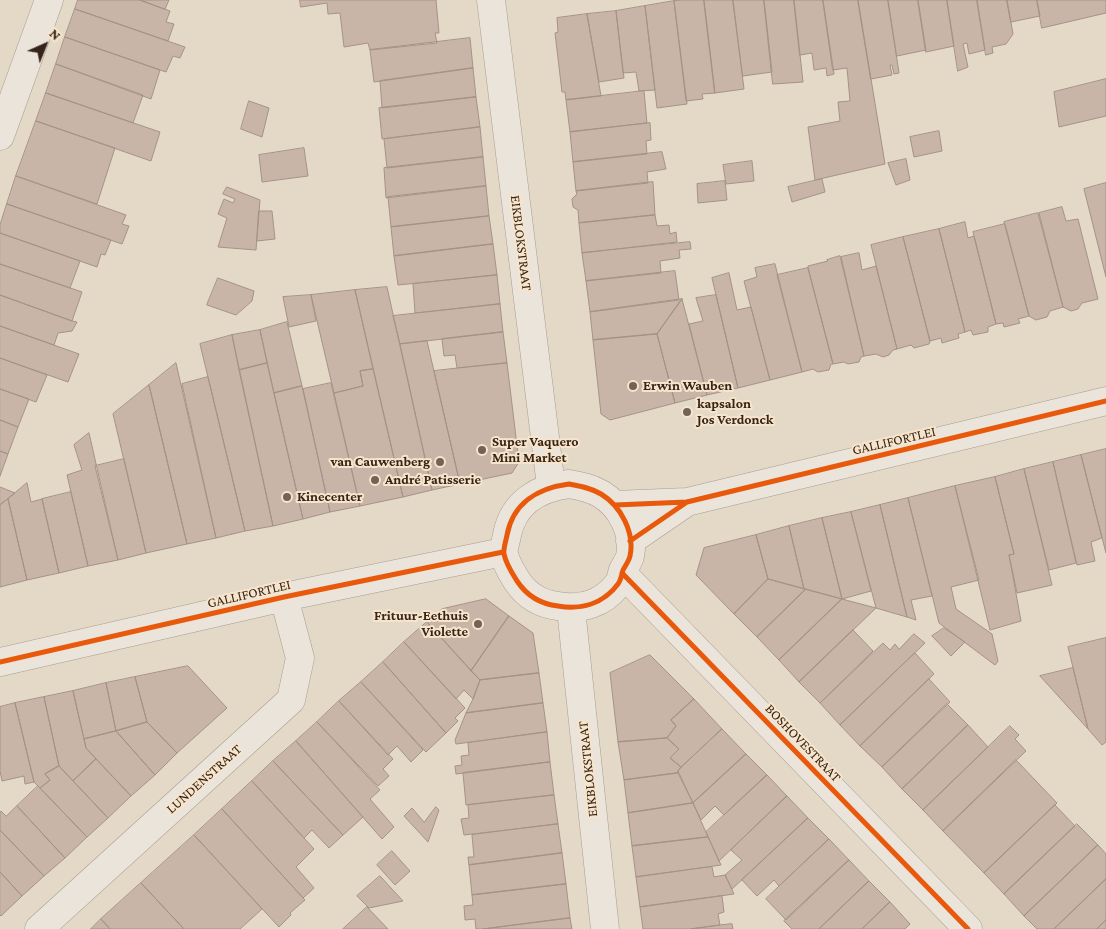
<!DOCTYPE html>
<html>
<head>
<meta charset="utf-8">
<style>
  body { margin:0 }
  #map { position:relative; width:1106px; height:929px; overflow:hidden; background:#e4d8c7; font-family:"Crimson Pro",serif }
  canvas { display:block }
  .north { position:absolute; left:20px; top:20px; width:50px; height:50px; -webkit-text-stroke:4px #f7e5cb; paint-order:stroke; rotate:44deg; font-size:14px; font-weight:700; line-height:20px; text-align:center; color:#36241a }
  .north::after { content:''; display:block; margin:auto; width:18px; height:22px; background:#36241a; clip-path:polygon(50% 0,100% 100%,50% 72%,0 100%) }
</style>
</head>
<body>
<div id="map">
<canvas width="1106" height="929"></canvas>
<div class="north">N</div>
</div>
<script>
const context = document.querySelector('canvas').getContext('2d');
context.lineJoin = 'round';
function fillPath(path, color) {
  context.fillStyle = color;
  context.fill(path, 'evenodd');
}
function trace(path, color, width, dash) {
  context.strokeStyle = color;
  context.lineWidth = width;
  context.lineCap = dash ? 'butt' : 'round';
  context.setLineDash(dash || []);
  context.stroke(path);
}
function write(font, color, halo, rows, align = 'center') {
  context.font = font + ' "Crimson Pro",serif';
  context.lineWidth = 4;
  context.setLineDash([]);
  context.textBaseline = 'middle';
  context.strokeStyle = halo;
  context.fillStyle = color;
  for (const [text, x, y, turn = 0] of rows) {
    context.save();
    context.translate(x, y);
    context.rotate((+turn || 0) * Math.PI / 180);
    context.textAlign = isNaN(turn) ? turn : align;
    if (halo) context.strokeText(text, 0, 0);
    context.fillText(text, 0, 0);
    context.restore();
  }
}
const building = new Path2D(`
  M 78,0 L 140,0 L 170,11 L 166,22 L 174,24 L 168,41 L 75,9 Z
  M 140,0 L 169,0 L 165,9 Z
  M 300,0 L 436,0 L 439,33 L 435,33 L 437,43 L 370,50 L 368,43 L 344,47 L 340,13 L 328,14 L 327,3 L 301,7 Z
  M 683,0 L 704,0 L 715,93 L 702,94 L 703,99 L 686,101 L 674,1 Z
  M 704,0 L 733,0 L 744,89 L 715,93 Z
  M 733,0 L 764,0 L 772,72 L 743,76 Z
  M 764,0 L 794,0 L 803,82 L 773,84 Z
  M 794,0 L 823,0 L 834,74 L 827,76 L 826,68 L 814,70 L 812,53 L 800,55 Z
  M 823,0 L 858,0 L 885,164 L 815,180 L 808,127 L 840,121 L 838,102 L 850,101 L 847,68 L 833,70 Z
  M 858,0 L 888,0 L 899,73 L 894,74 L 892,65 L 890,65 L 892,75 L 871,79 Z
  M 888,0 L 918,0 L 926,50 L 897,56 Z
  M 918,0 L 947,0 L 954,46 L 926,52 Z
  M 947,0 L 977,0 L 985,50 L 969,54 L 967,43 L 963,44 L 968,67 L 958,71 Z
  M 977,0 L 1007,0 L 1013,34 L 1006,44 L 992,47 L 993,53 L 986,55 Z
  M 1007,0 L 1037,0 L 1040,16 L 1011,22 Z
  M 1037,0 L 1106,0 L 1106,13 L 1042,28 Z
  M 674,1 L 687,104 L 657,108 L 645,6 Z
  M 645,6 L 655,90 L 639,91 L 636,72 L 623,73 L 616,11 Z
  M 75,9 L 185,47 L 180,58 L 173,56 L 166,72 L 65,37 Z
  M 616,11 L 624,78 L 599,82 L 587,14 Z
  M 587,14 L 601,96 L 566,100 L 565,92 L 562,92 L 555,33 L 558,32 L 557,18 Z
  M 65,37 L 160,70 L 151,99 L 56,64 Z
  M 470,38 L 473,68 L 374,82 L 370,50 Z
  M 56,64 L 143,95 L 133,123 L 46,93 Z
  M 473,68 L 476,97 L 382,108 L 380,81 Z
  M 1106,79 L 1106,116 L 1059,127 L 1054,92 Z
  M 644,91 L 647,123 L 570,132 L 566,100 Z
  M 46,93 L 160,132 L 151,161 L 36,121 Z
  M 476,97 L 480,127 L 382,139 L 379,108 Z
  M 249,101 L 269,108 L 262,137 L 241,129 Z
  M 36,121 L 115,148 L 97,204 L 16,176 Z
  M 650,123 L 651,140 L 646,141 L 647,154 L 573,162 L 570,132 Z
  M 480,127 L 483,157 L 387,168 L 384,139 Z
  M 939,131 L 942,151 L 914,157 L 910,137 Z
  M 304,148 L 308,176 L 262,182 L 259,155 Z
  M 662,152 L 666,169 L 647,172 L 648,183 L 576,191 L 573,162 Z
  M 483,157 L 486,186 L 386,198 L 384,168 Z
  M 906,159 L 910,180 L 896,185 L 888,163 Z
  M 752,161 L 754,181 L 726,184 L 723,165 Z
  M 16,176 L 126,215 L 122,224 L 129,226 L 122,244 L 7,204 Z
  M 822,179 L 825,192 L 792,202 L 788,187 Z
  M 725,181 L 727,200 L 698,203 L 697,184 Z
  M 653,182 L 655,215 L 579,223 L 578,210 L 573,207 L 572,199 L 577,194 L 576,191 Z
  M 1106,183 L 1106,277 L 1084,189 Z
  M 486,186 L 489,216 L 391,227 L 388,197 Z
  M 227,187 L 260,200 L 256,250 L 218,247 L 227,218 L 218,214 L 224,199 L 233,203 L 235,199 L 223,194 Z
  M 7,204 L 111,240 L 105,255 L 101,254 L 97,267 L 0,233 L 0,225 Z
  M 1062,207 L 1066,221 L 1078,219 L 1098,299 L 1082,303 L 1078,309 L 1071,311 L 1063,307 L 1039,213 Z
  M 259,211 L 272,211 L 275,239 L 257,241 Z
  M 1038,213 L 1063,307 L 1050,311 L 1047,317 L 1036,320 L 1029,316 L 1004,222 Z
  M 655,215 L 657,226 L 669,225 L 670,234 L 676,232 L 677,242 L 582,253 L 579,223 Z
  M 489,216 L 493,244 L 394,256 L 391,227 Z
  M 965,222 L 968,238 L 974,236 L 996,324 L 988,327 L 988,332 L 973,335 L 971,330 L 965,332 L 939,229 Z
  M 1005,224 L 1029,316 L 1018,319 L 1020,323 L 1004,327 L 1003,323 L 996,324 L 973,232 Z
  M 939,229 L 965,332 L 958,334 L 959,338 L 942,343 L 941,338 L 930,341 L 903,237 Z
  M 0,233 L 80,261 L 70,288 L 0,264 Z
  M 903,237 L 930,341 L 929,344 L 914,348 L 911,345 L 897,349 L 871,245 Z
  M 690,242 L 691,249 L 679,250 L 680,258 L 660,261 L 661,273 L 586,281 L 582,253 Z
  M 493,244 L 497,275 L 398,285 L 394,256 Z
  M 859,253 L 862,270 L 876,266 L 897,349 L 893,350 L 889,355 L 883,357 L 876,354 L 864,356 L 841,257 Z
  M 840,256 L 864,356 L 861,357 L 859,362 L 848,364 L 844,362 L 833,364 L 808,268 L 808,266 L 828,261 L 827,260 Z
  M 0,264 L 82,292 L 72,321 L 0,295 Z
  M 775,264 L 802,372 L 770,380 L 744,281 L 757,277 L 755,268 Z
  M 808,268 L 833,364 L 831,364 L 829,370 L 818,372 L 813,369 L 802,372 L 777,275 Z
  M 675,271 L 679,300 L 590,312 L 586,281 Z
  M 729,273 L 737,310 L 751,307 L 770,380 L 738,388 L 712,278 Z
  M 497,275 L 500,304 L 415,313 L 413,284 Z
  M 218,278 L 254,291 L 252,301 L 236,315 L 207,305 Z
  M 387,287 L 432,490 L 403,497 L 355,290 Z
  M 355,290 L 373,369 L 360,371 L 363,386 L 334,393 L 311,295 Z
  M 0,295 L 72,321 L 77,322 L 72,331 L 58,333 L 54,345 L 0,326 Z
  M 311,295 L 316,321 L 289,327 L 283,297 Z
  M 716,295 L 738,388 L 707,395 L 689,324 L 703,321 L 696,298 Z
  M 682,299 L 707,395 L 675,403 L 657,334 Z
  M 682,299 L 657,334 L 593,340 L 590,312 Z
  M 500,304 L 503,332 L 400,344 L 393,316 Z
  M 287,322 L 302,386 L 274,393 L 260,330 Z
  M 0,326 L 79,354 L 68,382 L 0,358 Z
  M 260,330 L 267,363 L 239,370 L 232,335 Z
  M 503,332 L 507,363 L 457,368 L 455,355 L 444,356 L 442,339 Z
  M 657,334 L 675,403 L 610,420 L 601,414 L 593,340 Z
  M 232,335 L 273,526 L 245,531 L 200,344 Z
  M 427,341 L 460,484 L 432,490 L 400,344 Z
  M 0,358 L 47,375 L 36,402 L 0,389 Z
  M 176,363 L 216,538 L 187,544 L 149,385 Z
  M 267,363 L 303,519 L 273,526 L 239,370 Z
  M 507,363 L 519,462 L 512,473 L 460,484 L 434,371 Z
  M 373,369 L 403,497 L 360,506 L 334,393 L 363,386 L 360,371 Z
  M 208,377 L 245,531 L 216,538 L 182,384 Z
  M 331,383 L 360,506 L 330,512 L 303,389 Z
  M 149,385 L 187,544 L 146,553 L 113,414 Z
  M 302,386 L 330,512 L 303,519 L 274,393 Z
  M 0,389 L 29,399 L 18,427 L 0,420 Z
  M 0,420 L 18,427 L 8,454 L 0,451 Z
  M 89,433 L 118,560 L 88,566 L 67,475 L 82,470 L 74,445 Z
  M 1106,449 L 1106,553 L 1081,455 Z
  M 0,451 L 8,454 L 0,476 Z
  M 1081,455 L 1102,538 L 1091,542 L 1095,561 L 1077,565 L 1053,462 Z
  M 124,459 L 146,553 L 118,560 L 95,466 Z
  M 1053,462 L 1076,563 L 1049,570 L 1024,469 Z
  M 1024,469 L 1052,585 L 1017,593 L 1009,555 L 1014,554 L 995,477 Z
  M 995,477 L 1014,554 L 1009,555 L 1021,621 L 990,630 L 955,486 Z
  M 27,483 L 31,502 L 42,499 L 59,573 L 27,580 L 8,499 Z
  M 955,486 L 979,580 L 951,587 L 956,609 L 992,634 L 998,661 L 995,665 L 939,623 L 908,498 Z
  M 0,487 L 15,493 L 0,505 Z
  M 71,492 L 88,566 L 59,573 L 42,499 Z
  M 908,498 L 932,596 L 911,600 L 916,620 L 907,617 L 880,505 Z
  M 8,499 L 27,580 L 0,587 L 0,505 Z
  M 880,505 L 907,617 L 876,608 L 851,512 Z
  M 851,512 L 871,591 L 842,599 L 822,518 Z
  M 822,518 L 842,599 L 804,589 L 789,526 Z
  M 789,526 L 804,589 L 768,579 L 756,535 Z
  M 756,535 L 768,579 L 734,614 L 696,575 L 704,548 Z
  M 768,579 L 806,589 L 757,637 L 734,614 Z
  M 806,589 L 842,599 L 779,660 L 757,637 Z
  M 486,599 L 509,616 L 471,671 L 427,622 L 442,609 Z
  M 842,599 L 876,608 L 799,682 L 779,660 Z
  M 509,616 L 533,633 L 539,673 L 480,680 L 471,671 Z
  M 427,622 L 480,680 L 473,699 L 464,690 L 456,699 L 404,642 Z
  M 944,628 L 965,642 L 951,656 L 932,636 Z
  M 853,630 L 873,651 L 820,703 L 799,682 Z
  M 914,634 L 925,643 L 840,725 L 820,703 L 883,643 L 890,650 L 895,644 L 899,649 Z
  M 1106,638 L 1106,742 L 1102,745 L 1088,729 L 1068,647 Z
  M 404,642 L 465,708 L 455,718 L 458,721 L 446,733 L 383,662 Z
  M 915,653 L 934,674 L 860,746 L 840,725 Z
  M 650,655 L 694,699 L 671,720 L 676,726 L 667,738 L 618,742 L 610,673 Z
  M 383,662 L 446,733 L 426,752 L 361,682 Z
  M 188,666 L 227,708 L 177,753 L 147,722 L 135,677 Z
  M 1073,668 L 1088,729 L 1040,676 Z
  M 539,673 L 543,703 L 466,713 L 473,699 L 480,680 Z
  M 135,677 L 147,722 L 116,731 L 106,683 Z
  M 929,679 L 950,702 L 882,767 L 860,746 Z
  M 361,682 L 423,750 L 411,762 L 397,746 L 388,755 L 339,701 Z
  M 106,683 L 116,731 L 84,739 L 73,691 Z
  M 73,691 L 86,748 L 96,759 L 73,781 L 59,766 L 44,697 Z
  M 44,697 L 59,766 L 45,774 L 50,780 L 40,788 L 34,782 L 15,703 Z
  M 694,699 L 722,729 L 681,767 L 670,758 L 679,749 L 667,738 L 676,726 L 671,720 Z
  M 339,701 L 393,759 L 383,769 L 389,776 L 378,786 L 317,722 Z
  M 15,703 L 34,782 L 25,784 L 24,776 L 2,781 L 0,771 L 0,707 Z
  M 543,703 L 547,732 L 456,744 L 455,740 L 466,713 Z
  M 947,704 L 968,725 L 902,789 L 882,767 Z
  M 147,722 L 177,753 L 155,775 L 116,731 Z
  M 317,722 L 380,790 L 370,799 L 394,827 L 382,839 L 296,741 Z
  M 968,725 L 988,747 L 923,810 L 902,789 Z
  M 1010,726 L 1019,735 L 1015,739 L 1026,751 L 943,831 L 923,810 Z
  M 722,729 L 746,754 L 693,803 L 678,771 Z
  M 116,731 L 155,775 L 131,796 L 86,748 L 84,739 Z
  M 547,732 L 550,762 L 456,774 L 455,766 L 462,765 L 461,756 L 469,755 L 468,743 Z
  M 667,738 L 679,749 L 670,758 L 681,767 L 678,771 L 678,773 L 624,780 L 618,742 Z
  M 296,741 L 363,817 L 343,835 L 273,761 Z
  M 746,754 L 767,775 L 724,815 L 715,806 L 701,820 L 693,803 Z
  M 96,759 L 131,796 L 108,818 L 73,781 Z
  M 1016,760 L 1057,803 L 984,873 L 943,831 Z
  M 273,761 L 343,835 L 329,848 L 312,830 L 304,838 L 252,781 Z
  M 550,762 L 554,795 L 466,805 L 463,773 Z
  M 59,766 L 108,818 L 87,837 L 40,788 L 50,780 L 45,774 Z
  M 678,773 L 693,803 L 628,813 L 624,780 Z
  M 767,775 L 787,796 L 719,861 L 706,832 Z
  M 252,781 L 314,849 L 296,867 L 314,888 L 303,898 L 222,809 Z
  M 38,786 L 87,837 L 65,858 L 17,806 Z
  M 554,795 L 558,824 L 464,835 L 461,819 L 469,818 L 468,805 Z
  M 787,796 L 808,818 L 732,889 L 725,875 L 742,860 L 731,850 Z
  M 693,803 L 708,837 L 632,846 L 628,813 Z
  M 1055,805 L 1075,826 L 1004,894 L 984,873 Z
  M 17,806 L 65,858 L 44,876 L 0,830 L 0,812 L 1,811 L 6,816 Z
  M 436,807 L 439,810 L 428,842 L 404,816 L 412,808 L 424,822 Z
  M 222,809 L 305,900 L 290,913 L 291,915 L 279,927 L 194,835 Z
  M 808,818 L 829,839 L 779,886 L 774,880 L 757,896 L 742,880 Z
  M 558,824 L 562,853 L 469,865 L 468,857 L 474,857 L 472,835 Z
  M 1077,824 L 1098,845 L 1024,916 L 1004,894 Z
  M 0,830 L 44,876 L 22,896 L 0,872 Z
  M 194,835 L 262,909 L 240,929 L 184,929 L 141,883 Z
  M 708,837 L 721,865 L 636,877 L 632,846 Z
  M 829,839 L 849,860 L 786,920 L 766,899 Z
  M 1098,845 L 1106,854 L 1106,879 L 1054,929 L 1037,929 L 1024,916 Z
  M 392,851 L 410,871 L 395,885 L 377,865 Z
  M 562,853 L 566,884 L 472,895 L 469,865 Z
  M 849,860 L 869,881 L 819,929 L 792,929 L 784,921 Z
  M 712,867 L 714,877 L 725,875 L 734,894 L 640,907 L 636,877 Z
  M 0,872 L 22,896 L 1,916 L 0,915 Z
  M 380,876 L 403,901 L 369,908 L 357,896 Z
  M 1106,879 L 1106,920 L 1097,929 L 1054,929 Z
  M 869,881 L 890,902 L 862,929 L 819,929 Z
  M 141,883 L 184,929 L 110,929 L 101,919 Z
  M 566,884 L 570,918 L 483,929 L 476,929 L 475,919 L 465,920 L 464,906 L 473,905 L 472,895 Z
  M 722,896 L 724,912 L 718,914 L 720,925 L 690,929 L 643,929 L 640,907 Z
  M 890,902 L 910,924 L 905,929 L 862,929 Z
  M 367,907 L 388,929 L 343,929 Z
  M 570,918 L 572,929 L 483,929 Z
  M 101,919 L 110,929 L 91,929 Z
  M 1106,920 L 1106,929 L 1097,929 Z
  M 732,924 L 733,929 L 690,929 L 720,925 Z`);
fillPath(building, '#c8b5a8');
trace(building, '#a39387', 1);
const minor = new Path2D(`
  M 491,0 L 551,486
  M 0,136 L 49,0
  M 569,484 C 580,486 591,488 601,494 C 621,506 635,533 630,556 C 629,561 625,566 623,570 C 622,574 621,580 618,584 C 603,604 581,610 558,606 C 540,604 527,596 517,581 C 512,573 506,564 504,554 C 503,549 506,541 507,535 C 513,503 538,488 569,484 Z
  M 615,505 L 687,502 L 1106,401
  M 630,541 L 687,502
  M 622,573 L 968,929
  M 571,609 L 605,929
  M 0,662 L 284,597 L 503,552
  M 39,929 L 291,700 L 300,658 L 284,597`);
trace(minor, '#a89d91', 29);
trace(minor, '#ebe4da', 28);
trace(new Path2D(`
  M 569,484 C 580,486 591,488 601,494 C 621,506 635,533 630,556 C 629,561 625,566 623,570 C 622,574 621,580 618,584 C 603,604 581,610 558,606 C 540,604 527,596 517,581 C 512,573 506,564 504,554 C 503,549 506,541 507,535 C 513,503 538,488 569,484 Z
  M 615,505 L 687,502 L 1106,401
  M 630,541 L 687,502
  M 622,573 L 968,929
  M 0,662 L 284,597 L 503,552`), '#e8590c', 5);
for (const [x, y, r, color] of [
  [633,386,5,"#736357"],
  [687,412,5,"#736357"],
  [482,450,5,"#736357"],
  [440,462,5,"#736357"],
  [375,480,5,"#736357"],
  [287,497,5,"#736357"],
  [478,624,5,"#736357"]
]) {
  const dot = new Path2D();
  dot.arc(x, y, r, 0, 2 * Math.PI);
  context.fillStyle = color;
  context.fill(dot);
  trace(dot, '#f7e5cb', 2);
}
write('14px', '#36241a', '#f7e5cb', [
  ["EIKBLOKSTRAAT",521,243,83],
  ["GALLIFORTLEI",894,441,-13],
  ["GALLIFORTLEI",249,594,-13],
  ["BOSHOVESTRAAT",803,743,46],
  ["EIKBLOKSTRAAT",588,769,-96],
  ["LUNDENSTRAAT",204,779,-42]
]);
write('bold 14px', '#36241a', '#f7e5cb', [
  ["Erwin Wauben",643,386],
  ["kapsalon",697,404],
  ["Jos Verdonck",697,420],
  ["Super Vaquero",492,442],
  ["Mini Market",492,458],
  ["van Cauwenberg",430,462,"right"],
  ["André Patisserie",385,480],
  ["Kinecenter",297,497],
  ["Frituur-Eethuis",468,616,"right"],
  ["Violette",468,632,"right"]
], 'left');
</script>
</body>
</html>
